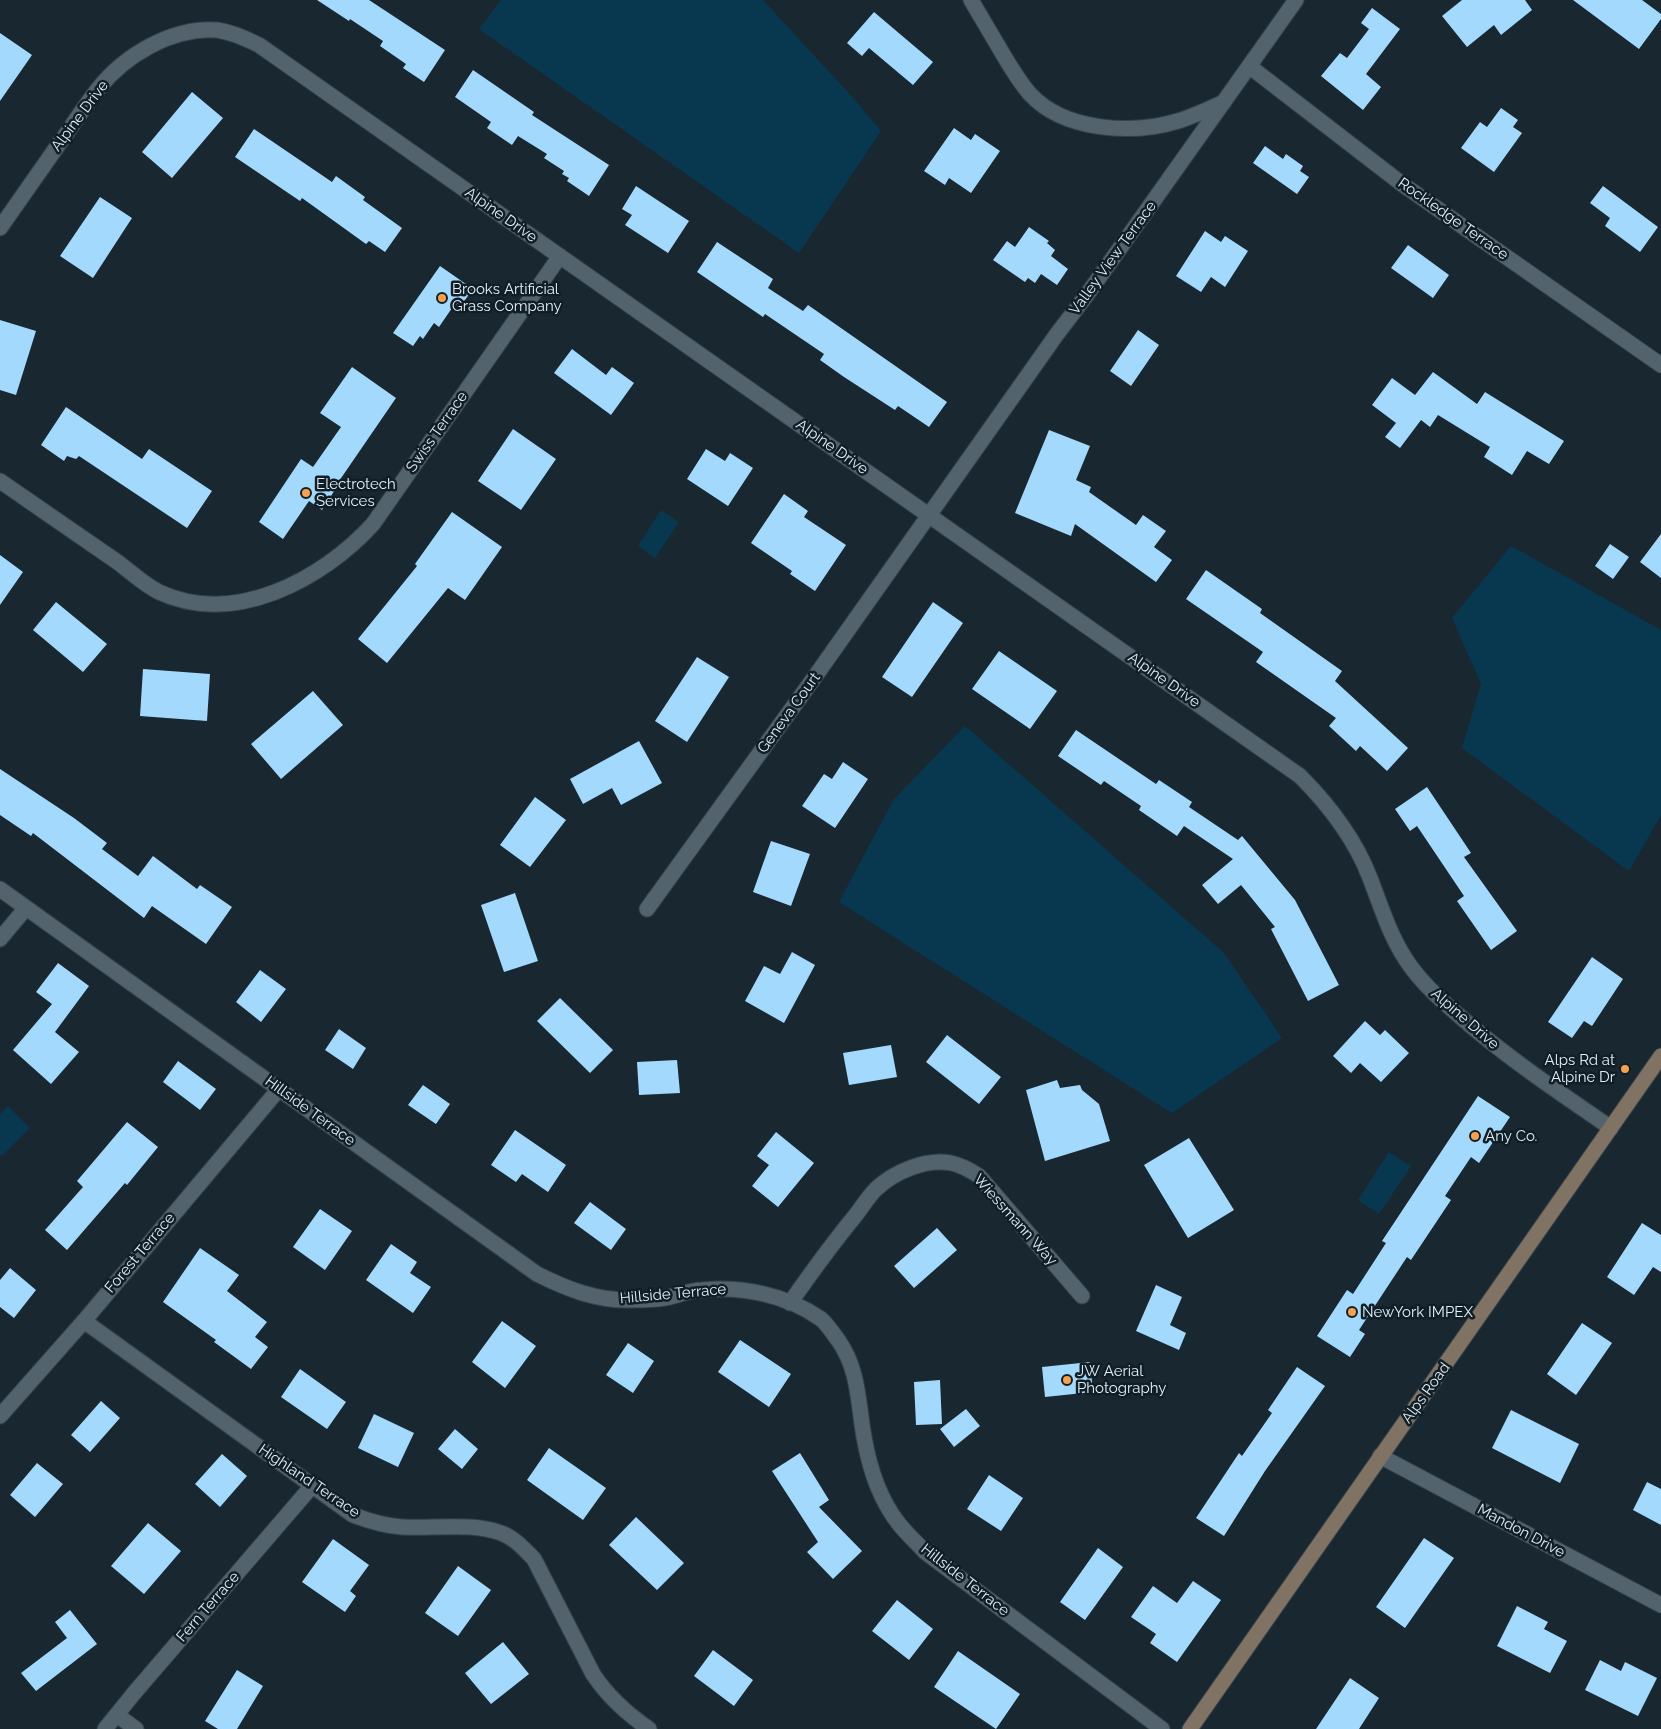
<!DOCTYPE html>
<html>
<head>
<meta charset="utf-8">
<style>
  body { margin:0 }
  canvas { display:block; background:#192731 }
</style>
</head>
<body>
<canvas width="1661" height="1729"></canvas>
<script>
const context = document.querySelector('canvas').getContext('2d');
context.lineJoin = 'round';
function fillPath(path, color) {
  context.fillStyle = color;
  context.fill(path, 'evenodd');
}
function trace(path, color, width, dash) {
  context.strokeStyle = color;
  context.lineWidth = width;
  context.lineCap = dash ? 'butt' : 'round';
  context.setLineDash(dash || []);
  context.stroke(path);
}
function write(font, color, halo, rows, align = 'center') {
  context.font = font + ' Raleway,sans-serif';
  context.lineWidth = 5;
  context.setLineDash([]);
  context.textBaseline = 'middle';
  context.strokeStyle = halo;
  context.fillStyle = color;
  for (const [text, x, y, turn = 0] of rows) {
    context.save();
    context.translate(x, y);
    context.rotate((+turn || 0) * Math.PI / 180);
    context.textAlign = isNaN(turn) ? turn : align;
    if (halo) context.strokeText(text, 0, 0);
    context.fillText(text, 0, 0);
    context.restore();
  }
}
fillPath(new Path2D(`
  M 501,0 L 763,0 L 856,101 L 881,131 L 799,253 L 479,29 Z
  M 661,510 L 679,522 L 655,558 L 638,546 Z
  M 1511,546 L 1661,630 L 1661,815 L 1629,871 L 1462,748 L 1481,684 L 1452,618 Z
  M 965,726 L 1224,953 L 1282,1038 L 1172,1113 L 839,902 L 894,799 Z
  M 8,1106 L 30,1128 L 2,1156 L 0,1154 L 0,1114 Z
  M 1389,1152 L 1411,1166 L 1379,1214 L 1358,1200 Z`), '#083750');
fillPath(new Path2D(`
  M 317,0 L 369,0 L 445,50 L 424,82 L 403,68 L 406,64 L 380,46 L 383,41 L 350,19 L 349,21 Z
  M 1462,0 L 1525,0 L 1532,10 L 1501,35 L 1494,25 L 1467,47 L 1442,16 Z
  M 1573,0 L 1642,0 L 1661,14 L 1661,19 L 1639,49 Z
  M 1372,8 L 1400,29 L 1366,74 L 1381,87 L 1363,110 L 1321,76 L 1340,53 L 1347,58 L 1369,29 L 1361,23 Z
  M 874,12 L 933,62 L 913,85 L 869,48 L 862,56 L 847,43 Z
  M 0,33 L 32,55 L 0,101 Z
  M 473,70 L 534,112 L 532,115 L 609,165 L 589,196 L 567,181 L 569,178 L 562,174 L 564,171 L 544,158 L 547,154 L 518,136 L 512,145 L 487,128 L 491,122 L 455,97 Z
  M 192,92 L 223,118 L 172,178 L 142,152 Z
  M 1501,108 L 1518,120 L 1513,127 L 1522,133 L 1494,172 L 1461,148 L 1480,122 L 1487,127 Z
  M 954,128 L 971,140 L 975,134 L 1000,151 L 971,193 L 949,178 L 945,185 L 924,171 Z
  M 254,129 L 332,182 L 336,176 L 365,197 L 363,200 L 402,228 L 385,252 L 369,241 L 366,244 L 302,198 L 300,201 L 235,157 Z
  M 1265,146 L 1283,159 L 1286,154 L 1303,166 L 1300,171 L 1309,177 L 1297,194 L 1253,163 Z
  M 636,186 L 689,221 L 668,253 L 625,225 L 632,215 L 622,209 Z
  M 1603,186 L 1658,227 L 1640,252 L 1605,226 L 1610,218 L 1590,203 Z
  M 100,197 L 132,218 L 93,278 L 60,256 Z
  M 1029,227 L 1049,241 L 1047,243 L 1055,250 L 1051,256 L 1068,269 L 1057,285 L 1041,274 L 1035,283 L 1028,278 L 1025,282 L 993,260 L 1007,241 L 1015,247 Z
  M 1205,231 L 1221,242 L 1225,236 L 1248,251 L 1225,287 L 1211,277 L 1201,292 L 1176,276 Z
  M 717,242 L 773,279 L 768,288 L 803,311 L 808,305 L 947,402 L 929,427 L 898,406 L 895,410 L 844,377 L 820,360 L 824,354 L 765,314 L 763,317 L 697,272 Z
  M 1408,245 L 1449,275 L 1433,298 L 1391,268 Z
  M 440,266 L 473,289 L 457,311 L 452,308 L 439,327 L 434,323 L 423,339 L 420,336 L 413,346 L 393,333 Z
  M 0,320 L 36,331 L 16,395 L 0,390 Z
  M 1138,330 L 1159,345 L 1131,386 L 1110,371 Z
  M 572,349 L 606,375 L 612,367 L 634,383 L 611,415 L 554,373 Z
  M 352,367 L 396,398 L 337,484 L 338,485 L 322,510 L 309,501 L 283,539 L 259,522 L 301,459 L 313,467 L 341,427 L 320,413 Z
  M 1433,372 L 1477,404 L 1485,392 L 1564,441 L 1549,464 L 1527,451 L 1512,475 L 1484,457 L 1490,447 L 1438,415 L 1430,427 L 1421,420 L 1400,448 L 1385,437 L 1396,423 L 1372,405 L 1392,378 L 1415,395 Z
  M 66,407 L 142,459 L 149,449 L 212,491 L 187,528 L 79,456 L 76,459 L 67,456 L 64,461 L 41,445 Z
  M 513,429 L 556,459 L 521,510 L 478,481 Z
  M 1049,430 L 1090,446 L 1076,480 L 1091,487 L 1089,492 L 1136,525 L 1143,515 L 1166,531 L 1154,547 L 1172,560 L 1156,582 L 1075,524 L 1071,536 L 1015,513 Z
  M 706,449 L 725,461 L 730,453 L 753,468 L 728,506 L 687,479 Z
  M 784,494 L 808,511 L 804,517 L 846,545 L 815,591 L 790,574 L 792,571 L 751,543 Z
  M 452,512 L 502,547 L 465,600 L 448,588 L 387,663 L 358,639 L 417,566 L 415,564 Z
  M 1661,534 L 1661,578 L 1640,562 Z
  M 1610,544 L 1629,557 L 1613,579 L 1595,566 Z
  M 0,555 L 23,572 L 0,605 Z
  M 1206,570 L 1262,609 L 1260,613 L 1342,671 L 1335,681 L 1408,748 L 1387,771 L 1360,746 L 1356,751 L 1329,726 L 1336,718 L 1256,662 L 1263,652 L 1186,599 Z
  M 56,602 L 107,644 L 83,672 L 33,630 Z
  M 933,602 L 963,623 L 912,697 L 882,677 Z
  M 999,651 L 1057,691 L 1030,729 L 972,689 Z
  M 697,657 L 729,677 L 687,742 L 655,721 Z
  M 143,669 L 210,674 L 207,721 L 140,716 Z
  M 313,691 L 343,725 L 281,779 L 251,744 Z
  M 1076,730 L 1156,784 L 1159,780 L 1192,802 L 1189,807 L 1238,840 L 1242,836 L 1295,900 L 1339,985 L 1308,1001 L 1271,929 L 1275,927 L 1241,885 L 1218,904 L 1202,885 L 1233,859 L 1184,826 L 1177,836 L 1139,810 L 1141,806 L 1104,781 L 1101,785 L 1058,756 Z
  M 639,741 L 662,783 L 621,805 L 612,788 L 583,804 L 570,779 Z
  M 843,762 L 868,779 L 835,828 L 802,806 L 824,774 L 832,779 Z
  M 0,769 L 74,818 L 107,843 L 102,849 L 138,876 L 153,856 L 197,889 L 200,885 L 232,907 L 206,944 L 152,906 L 144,918 L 33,833 L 31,836 L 0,815 Z
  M 1427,787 L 1471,853 L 1464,857 L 1517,931 L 1491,950 L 1457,901 L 1464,896 L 1417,826 L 1410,831 L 1395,809 Z
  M 535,797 L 566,820 L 530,867 L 500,845 Z
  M 771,841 L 810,854 L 791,906 L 753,892 Z
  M 515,893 L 538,961 L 504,972 L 481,905 Z
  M 792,952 L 815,965 L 784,1023 L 745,1001 L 764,966 L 780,974 Z
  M 1592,957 L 1623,979 L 1592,1026 L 1584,1021 L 1572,1038 L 1548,1022 Z
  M 58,963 L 89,986 L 55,1032 L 79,1052 L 51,1084 L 13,1050 L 52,1004 L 36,992 Z
  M 260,970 L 286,989 L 261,1022 L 236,1002 Z
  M 560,998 L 613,1050 L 590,1073 L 537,1021 Z
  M 1365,1021 L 1380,1035 L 1385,1030 L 1409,1053 L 1381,1082 L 1360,1063 L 1351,1073 L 1333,1056 Z
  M 339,1029 L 366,1048 L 353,1069 L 325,1050 Z
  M 947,1035 L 1001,1077 L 979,1104 L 926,1062 Z
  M 891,1045 L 897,1077 L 849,1085 L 843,1053 Z
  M 677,1060 L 680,1093 L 639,1095 L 637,1062 Z
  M 178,1061 L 216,1089 L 200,1110 L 163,1082 Z
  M 1057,1080 L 1060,1088 L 1080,1085 L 1082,1090 L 1099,1104 L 1110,1141 L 1045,1161 L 1026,1090 Z
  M 423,1085 L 450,1104 L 436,1124 L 408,1105 Z
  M 1478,1096 L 1510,1117 L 1479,1163 L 1471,1157 L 1445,1196 L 1451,1200 L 1411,1260 L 1407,1257 L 1359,1330 L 1365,1334 L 1350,1357 L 1317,1336 L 1347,1290 L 1353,1294 L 1386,1243 L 1382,1241 Z
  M 127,1122 L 158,1147 L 127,1185 L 125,1183 L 67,1250 L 45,1230 L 83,1187 L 77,1181 Z
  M 515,1130 L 566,1165 L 548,1192 L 522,1174 L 516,1182 L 491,1165 Z
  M 776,1132 L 814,1163 L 778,1207 L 752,1186 L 769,1165 L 757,1156 Z
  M 1189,1138 L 1234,1210 L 1188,1238 L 1144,1165 Z
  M 590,1202 L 626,1229 L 611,1250 L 574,1223 Z
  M 320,1209 L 352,1231 L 325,1270 L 293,1247 Z
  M 1642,1223 L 1661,1235 L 1661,1272 L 1653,1267 L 1634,1295 L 1607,1277 Z
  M 937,1228 L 957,1250 L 914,1288 L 894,1266 Z
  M 391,1244 L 417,1262 L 410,1273 L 431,1287 L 413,1313 L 366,1280 Z
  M 200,1248 L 239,1275 L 227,1291 L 267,1322 L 255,1337 L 268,1347 L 251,1369 L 214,1342 L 216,1340 L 163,1302 Z
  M 10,1268 L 36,1290 L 14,1318 L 0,1307 L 0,1280 Z
  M 1156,1285 L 1182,1297 L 1170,1325 L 1186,1333 L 1179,1350 L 1136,1331 Z
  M 502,1321 L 536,1346 L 505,1388 L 472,1362 Z
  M 1582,1323 L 1612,1343 L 1576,1395 L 1547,1374 Z
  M 740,1340 L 791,1374 L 769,1407 L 718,1372 Z
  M 628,1343 L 654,1361 L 633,1393 L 606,1375 Z
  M 1090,1362 L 1093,1392 L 1045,1397 L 1042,1367 Z
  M 1297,1367 L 1325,1386 L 1265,1471 L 1224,1536 L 1196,1518 L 1239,1453 L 1242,1456 L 1272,1413 L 1268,1410 Z
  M 300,1369 L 346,1402 L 327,1429 L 281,1397 Z
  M 940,1380 L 942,1424 L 916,1425 L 914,1382 Z
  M 101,1401 L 120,1418 L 90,1452 L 71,1435 Z
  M 966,1409 L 980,1426 L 954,1447 L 940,1429 Z
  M 1511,1410 L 1579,1444 L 1560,1483 L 1492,1448 Z
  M 374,1414 L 414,1433 L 398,1467 L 358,1448 Z
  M 455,1429 L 478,1449 L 462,1469 L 438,1449 Z
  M 549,1448 L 606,1488 L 583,1520 L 527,1480 Z
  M 800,1453 L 829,1500 L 819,1507 L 862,1551 L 833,1579 L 807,1552 L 818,1542 L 772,1471 Z
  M 222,1454 L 247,1476 L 220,1507 L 195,1484 Z
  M 37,1463 L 63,1484 L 35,1517 L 10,1495 Z
  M 989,1475 L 1023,1498 L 1001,1531 L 967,1509 Z
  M 1647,1482 L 1661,1489 L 1661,1525 L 1633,1510 Z
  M 636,1517 L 684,1563 L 657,1590 L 609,1545 Z
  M 148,1523 L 181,1551 L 144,1594 L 111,1566 Z
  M 1424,1538 L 1454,1558 L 1405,1628 L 1376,1607 Z
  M 333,1539 L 369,1565 L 350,1591 L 356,1596 L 345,1612 L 302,1582 Z
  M 1098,1548 L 1123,1567 L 1085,1620 L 1060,1602 Z
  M 458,1566 L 491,1590 L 458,1636 L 425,1613 Z
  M 1193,1581 L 1221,1600 L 1177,1662 L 1150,1643 L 1156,1634 L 1131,1617 L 1153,1586 L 1177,1603 Z
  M 897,1600 L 933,1629 L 909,1660 L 872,1631 Z
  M 1517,1606 L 1548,1622 L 1544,1629 L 1567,1641 L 1550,1673 L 1497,1646 Z
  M 70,1610 L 97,1644 L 36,1691 L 21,1673 L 67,1638 L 55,1622 Z
  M 503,1642 L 529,1674 L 491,1704 L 465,1673 Z
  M 713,1650 L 753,1680 L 734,1706 L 694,1676 Z
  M 958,1651 L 1020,1694 L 996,1729 L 934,1687 Z
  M 1600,1660 L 1621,1671 L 1625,1662 L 1657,1678 L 1638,1716 L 1585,1690 Z
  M 237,1670 L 263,1686 L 237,1729 L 218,1729 L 205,1721 Z
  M 1350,1678 L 1379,1698 L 1359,1729 L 1316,1729 Z`), '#a2d9fd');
const street = new Path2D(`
  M 971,0 C 982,19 993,37 1004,56 C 1012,69 1020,83 1030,94 C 1064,131 1132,135 1178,121 C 1194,116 1209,109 1224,102
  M 1249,66 L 1402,184 L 1661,365
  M 0,228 C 20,199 41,170 61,141 C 74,124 85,105 98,89 C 125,55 172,27 217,30 C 232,32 245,38 259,45 L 1300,776 C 1330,806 1355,839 1370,878 C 1382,909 1391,940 1411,967 C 1428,990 1449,1007 1470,1025 C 1515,1063 1563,1095 1611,1128
  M 0,481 C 39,508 77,534 116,561 C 130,571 143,584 159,592 C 234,627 322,580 373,524 L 560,256
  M 0,889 L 537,1274 C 567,1289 597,1301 631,1300 C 642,1300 654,1300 665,1298 C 677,1296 689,1290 702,1290 C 743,1286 787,1295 821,1319 C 827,1324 833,1333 838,1340 C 859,1369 858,1403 864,1437 C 869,1466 880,1500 899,1524 C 907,1534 917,1543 925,1552 L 1162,1729
  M 647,909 L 814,678 L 1057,334 L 1086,296 L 1296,0
  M 0,939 L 26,908
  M 790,1303 C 811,1273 832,1244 855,1216 C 862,1207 868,1197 876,1189 C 894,1172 926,1158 951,1163 C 961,1165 970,1170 979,1176 L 1082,1296
  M 84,1321 L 353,1515 C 369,1521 384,1526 402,1527 C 433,1529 472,1522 501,1533 C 515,1538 524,1549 534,1559 L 593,1674 C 608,1697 626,1713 649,1729
  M 0,1416 L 84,1321 L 279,1089
  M 1380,1456 L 1661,1605
  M 117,1715 L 136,1729
  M 105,1729 L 135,1692 L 312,1486`);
const secondary = new Path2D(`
  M 1190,1729 C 1347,1504 1506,1281 1661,1056`);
trace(street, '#354149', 17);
trace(secondary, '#354149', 17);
trace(street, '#53636e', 15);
trace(secondary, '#807363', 15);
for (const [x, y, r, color] of [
  [442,298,5,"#f8a04b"],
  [306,493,5,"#f8a04b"],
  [1625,1069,5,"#f8a04b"],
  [1475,1136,5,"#f8a04b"],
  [1352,1312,5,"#f8a04b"],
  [1067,1380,5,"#f8a04b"]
]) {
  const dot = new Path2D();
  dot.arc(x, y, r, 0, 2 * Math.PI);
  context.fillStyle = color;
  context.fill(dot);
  trace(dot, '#101e27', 2);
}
write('15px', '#e4edf4', '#101e27', [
  ["Alpine Drive",80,116,-53],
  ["Alpine Drive",501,215,35],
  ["Rockledge Terrace",1453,219,35],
  ["Valley View Terrace",1113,258,-54],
  ["Swiss Terrace",437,432,-55],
  ["Alpine Drive",832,447,35],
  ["Alpine Drive",1164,680,35],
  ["Geneva Court",789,713,-54],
  ["Alpine Drive",1465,1019,41],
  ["Hillside Terrace",310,1111,36],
  ["Wiessmann Way",1015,1220,48],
  ["Forest Terrace",140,1253,-50],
  ["Hillside Terrace",673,1294,-5],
  ["Alps Road",1426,1393,-54],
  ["Highland Terrace",309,1481,34],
  ["Mandon Drive",1521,1531,28],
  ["Hillside Terrace",965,1580,38],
  ["Fern Terrace",208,1607,-49]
]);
write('15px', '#e4edf4', '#101e27', [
  ["Brooks Artificial",452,289],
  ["Grass Company",452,306],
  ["Electrotech",316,484],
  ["Services",316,501],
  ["Alps Rd at",1615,1060,"right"],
  ["Alpine Dr",1615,1077,"right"],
  ["Any Co.",1485,1136],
  ["NewYork IMPEX",1362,1312],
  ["JW Aerial",1077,1371],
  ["Photography",1077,1388]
], 'left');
</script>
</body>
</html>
